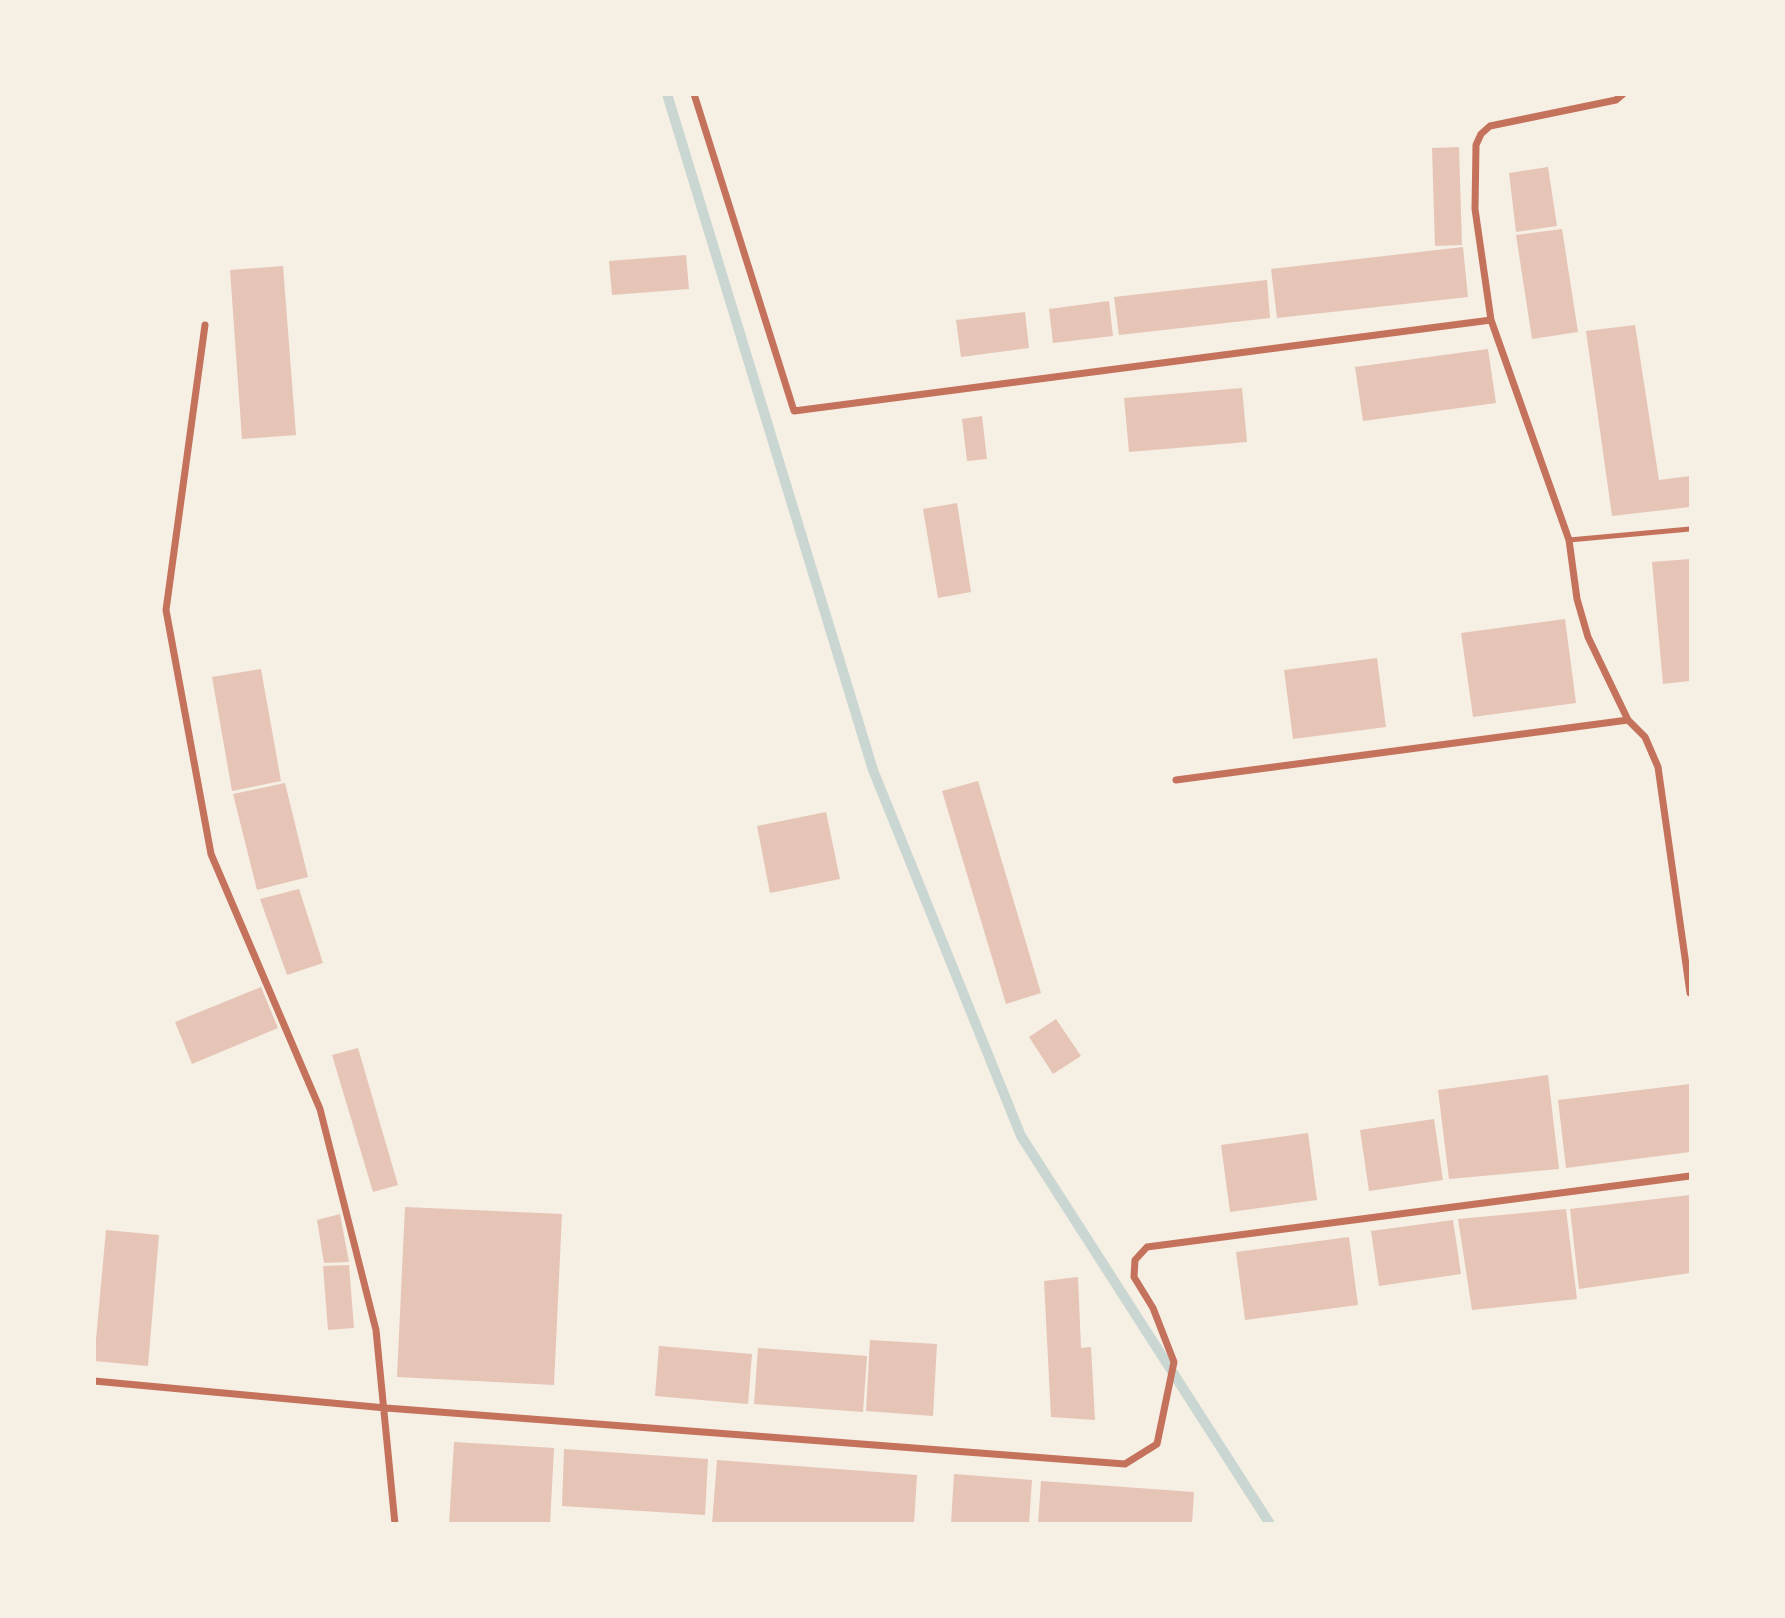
<!DOCTYPE html>
<html>
<head>
<meta charset="utf-8">
<style>
  body { margin:0 }
  #map { position:relative; width:1785px; height:1618px; overflow:hidden; background:#f6efe4; font-family:Figtree,sans-serif }
  canvas { display:block }
  .frame { position:absolute; inset:0; border:96px solid #f6efe4; pointer-events:none }
</style>
</head>
<body>
<div id="map">
<canvas width="1785" height="1618"></canvas>
<div class="frame"></div>
</div>
<script>
const context = document.querySelector('canvas').getContext('2d');
context.lineJoin = 'round';
function trace(path, color, width, dash) {
  context.strokeStyle = color;
  context.lineWidth = width;
  context.lineCap = dash ? 'butt' : 'round';
  context.setLineDash(dash || []);
  context.stroke(path);
}
function fillPath(path, color) {
  context.fillStyle = color;
  context.fill(path, 'evenodd');
}
trace(new Path2D(`
  M 667,94 L 873,770 L 1021,1136 L 1270,1524`), '#c9d6d2', 10);
fillPath(new Path2D(`
  M 1459,147 L 1462,245 L 1435,246 L 1432,148 Z
  M 1548,167 L 1557,226 L 1516,232 L 1509,173 Z
  M 1562,229 L 1578,332 L 1532,339 L 1516,235 Z
  M 1463,247 L 1468,297 L 1277,318 L 1271,269 Z
  M 686,255 L 689,289 L 612,295 L 609,261 Z
  M 283,266 L 296,435 L 242,439 L 230,270 Z
  M 1267,280 L 1270,318 L 1119,335 L 1114,297 Z
  M 1109,301 L 1113,336 L 1053,343 L 1049,309 Z
  M 1025,312 L 1029,348 L 961,357 L 956,320 Z
  M 1635,325 L 1659,480 L 1690,476 L 1690,507 L 1612,516 L 1586,331 Z
  M 1488,349 L 1496,403 L 1363,421 L 1355,367 Z
  M 1242,388 L 1247,442 L 1129,452 L 1124,398 Z
  M 982,416 L 987,459 L 967,461 L 962,419 Z
  M 957,503 L 971,592 L 938,598 L 923,509 Z
  M 1690,559 L 1690,681 L 1663,684 L 1652,562 Z
  M 1565,619 L 1576,703 L 1473,717 L 1461,633 Z
  M 1377,658 L 1386,727 L 1293,739 L 1284,670 Z
  M 261,669 L 281,781 L 232,791 L 212,677 Z
  M 978,781 L 1041,993 L 1006,1004 L 942,791 Z
  M 285,783 L 308,877 L 257,890 L 233,794 Z
  M 826,812 L 840,879 L 770,893 L 757,826 Z
  M 299,889 L 323,963 L 287,975 L 260,899 Z
  M 261,987 L 278,1028 L 192,1064 L 175,1022 Z
  M 1056,1019 L 1081,1056 L 1053,1074 L 1029,1037 Z
  M 358,1048 L 398,1185 L 373,1192 L 332,1055 Z
  M 1548,1075 L 1559,1169 L 1449,1179 L 1438,1090 Z
  M 1690,1084 L 1690,1152 L 1566,1168 L 1558,1100 Z
  M 1434,1119 L 1443,1180 L 1369,1191 L 1360,1130 Z
  M 1308,1133 L 1317,1200 L 1230,1212 L 1221,1145 Z
  M 1690,1195 L 1690,1273 L 1579,1289 L 1570,1209 Z
  M 405,1207 L 562,1214 L 554,1385 L 397,1377 Z
  M 1566,1209 L 1577,1299 L 1472,1310 L 1458,1219 Z
  M 340,1214 L 349,1262 L 324,1263 L 317,1220 Z
  M 1453,1220 L 1461,1274 L 1379,1286 L 1371,1231 Z
  M 106,1230 L 159,1235 L 148,1366 L 94,1361 Z
  M 1349,1237 L 1358,1305 L 1245,1320 L 1236,1252 Z
  M 349,1265 L 354,1328 L 328,1330 L 323,1266 Z
  M 1078,1277 L 1081,1348 L 1091,1347 L 1095,1420 L 1051,1417 L 1044,1281 Z
  M 870,1340 L 937,1344 L 933,1416 L 866,1411 Z
  M 659,1346 L 752,1354 L 748,1404 L 655,1396 Z
  M 758,1348 L 867,1356 L 863,1412 L 754,1404 Z
  M 454,1442 L 554,1448 L 550,1524 L 449,1524 Z
  M 564,1449 L 708,1459 L 705,1515 L 562,1506 Z
  M 717,1460 L 917,1475 L 914,1524 L 712,1524 Z
  M 954,1474 L 1032,1480 L 1029,1524 L 951,1524 Z
  M 1041,1481 L 1194,1492 L 1192,1524 L 1038,1524 Z`), '#e6c5b7');
trace(new Path2D(`
  M 1569,540 L 1690,529`), '#c5725c', 5);
trace(new Path2D(`
  M 694,94 L 794,411 L 1491,320
  M 1623,94 L 1616,100 L 1490,126 L 1481,134 L 1476,145 L 1475,209 L 1491,320 L 1569,540 L 1577,599 L 1588,637 L 1628,720 L 1645,737 L 1658,767 L 1690,993
  M 205,325 L 166,610 L 211,854 L 320,1109 L 376,1330 L 395,1524
  M 1176,780 L 1628,720
  M 94,1381 L 386,1408 L 1125,1464 L 1157,1444 L 1174,1362 L 1153,1308 L 1134,1277 L 1135,1260 L 1147,1247 L 1690,1176`), '#c5725c', 7);
</script>
</body>
</html>
